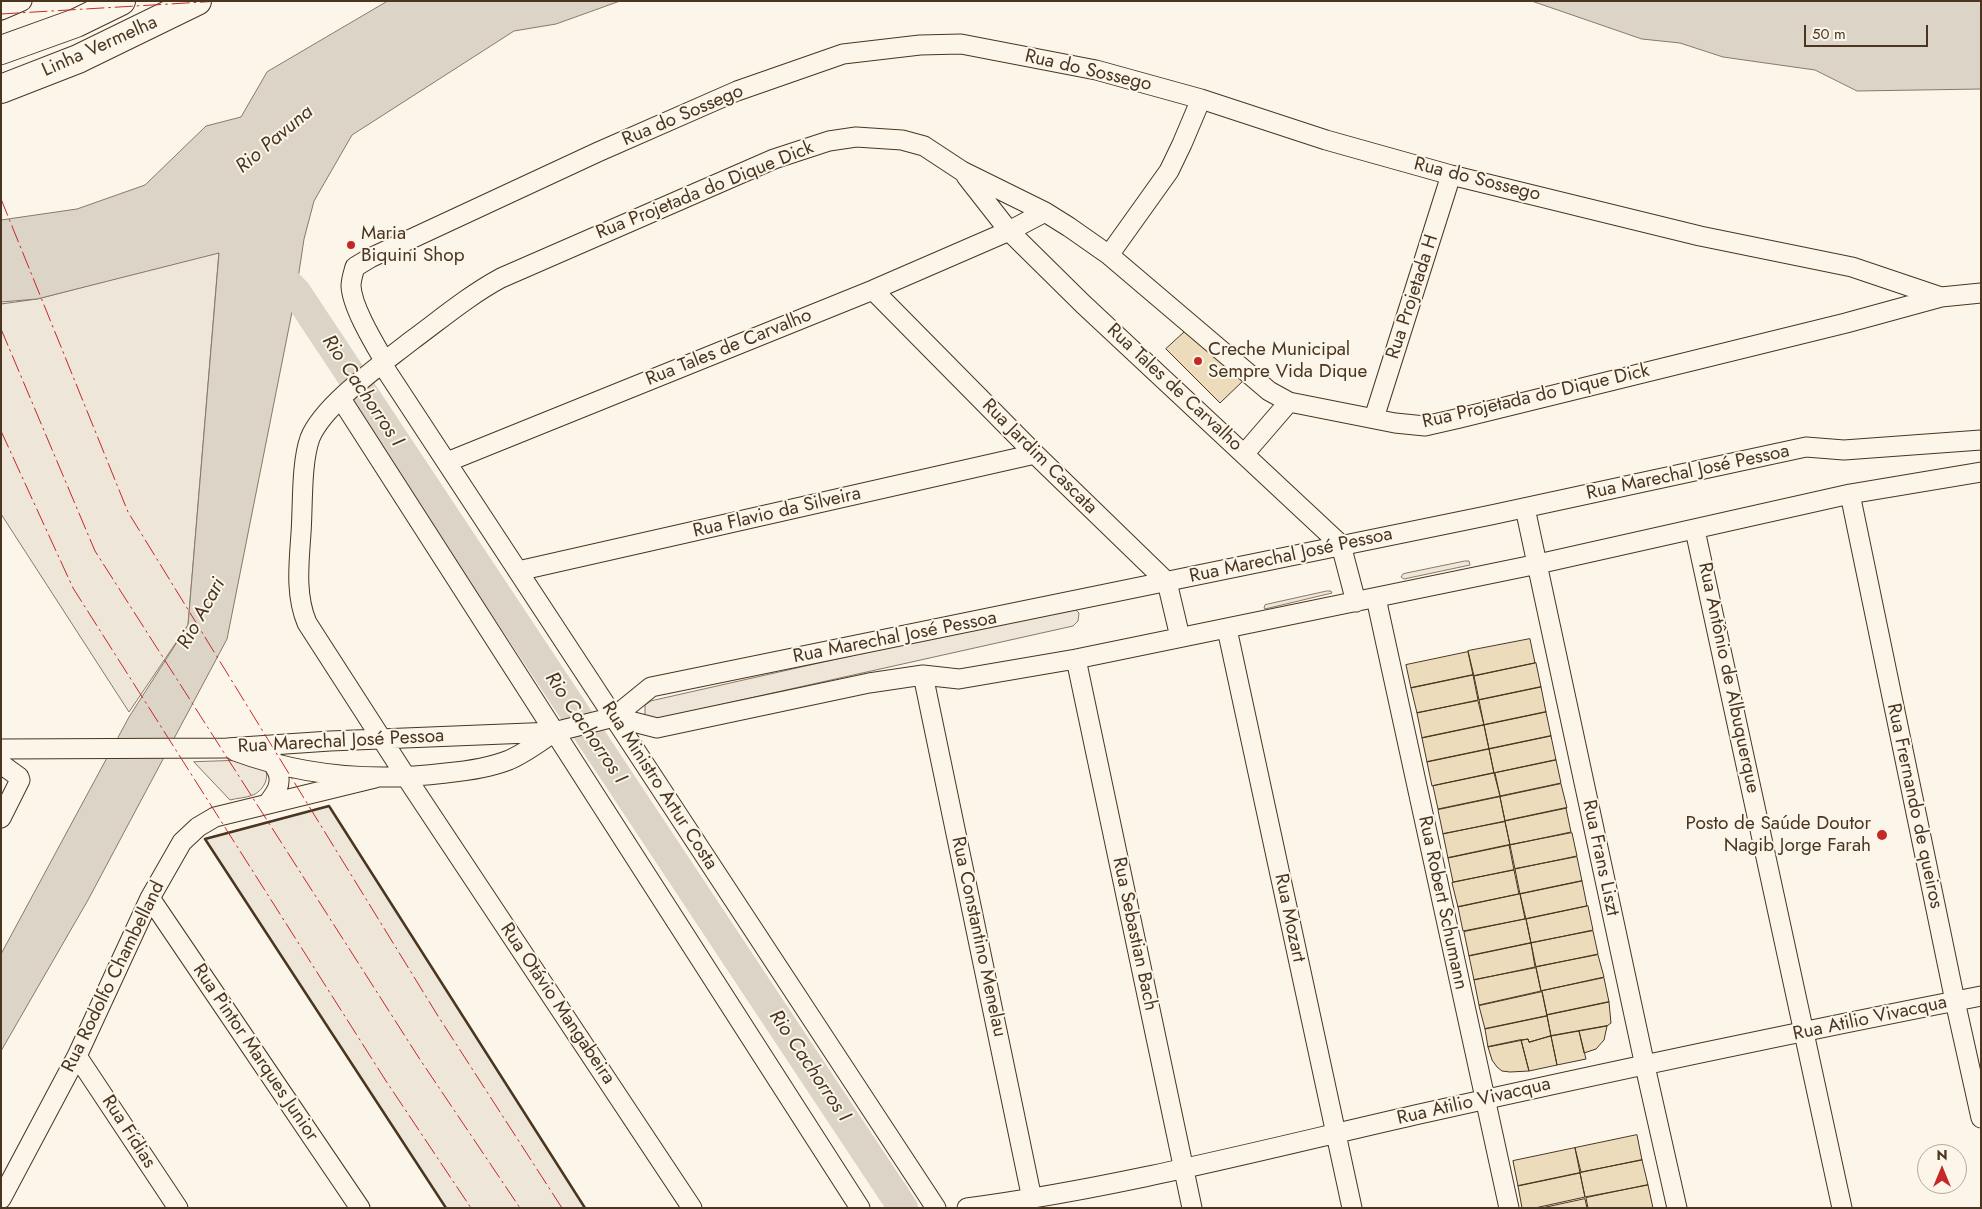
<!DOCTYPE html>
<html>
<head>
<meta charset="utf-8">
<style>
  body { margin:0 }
  #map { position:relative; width:1982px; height:1209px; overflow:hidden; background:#fbf6e9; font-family:Jost,sans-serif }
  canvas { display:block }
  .frame { position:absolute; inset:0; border:2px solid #4a3520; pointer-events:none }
  .north { position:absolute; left:1917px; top:1144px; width:50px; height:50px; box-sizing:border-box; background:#fbf6e9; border:1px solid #b4a999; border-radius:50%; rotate:0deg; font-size:14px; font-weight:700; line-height:20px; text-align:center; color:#4a3520 }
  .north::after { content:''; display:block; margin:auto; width:18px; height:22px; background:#c62828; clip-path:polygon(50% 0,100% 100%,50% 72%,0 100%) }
  .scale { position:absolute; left:1804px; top:25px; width:124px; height:22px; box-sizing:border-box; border:2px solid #4a3520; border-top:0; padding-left:6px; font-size:15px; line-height:18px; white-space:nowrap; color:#4a3520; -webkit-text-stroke:4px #fbf6e9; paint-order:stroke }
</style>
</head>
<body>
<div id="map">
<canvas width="1982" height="1209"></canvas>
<div class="frame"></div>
<div class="north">N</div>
<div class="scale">50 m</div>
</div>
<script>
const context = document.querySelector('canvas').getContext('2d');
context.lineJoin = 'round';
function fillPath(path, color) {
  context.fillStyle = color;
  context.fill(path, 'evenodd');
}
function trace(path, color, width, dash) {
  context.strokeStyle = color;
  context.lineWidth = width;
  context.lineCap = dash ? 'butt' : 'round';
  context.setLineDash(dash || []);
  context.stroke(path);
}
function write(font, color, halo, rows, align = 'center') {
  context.font = font + ' Jost,sans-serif';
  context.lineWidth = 4;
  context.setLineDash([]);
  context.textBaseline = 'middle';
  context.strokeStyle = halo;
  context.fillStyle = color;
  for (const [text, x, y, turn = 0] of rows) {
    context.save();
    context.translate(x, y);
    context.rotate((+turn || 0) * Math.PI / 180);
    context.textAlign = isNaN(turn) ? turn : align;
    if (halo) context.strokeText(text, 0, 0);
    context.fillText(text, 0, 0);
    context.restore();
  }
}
const green = new Path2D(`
  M 219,252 L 188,625 L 129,712 L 1,514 L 1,304 L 37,299 Z
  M 1465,561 L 1469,561 L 1470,565 L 1404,579 L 1401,577 L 1403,574 Z
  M 1327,591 L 1331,591 L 1332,593 L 1265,609 L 1264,608 L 1265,605 Z
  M 1068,607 L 1074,608 L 1079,613 L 1078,621 L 1073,626 L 656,719 L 649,719 L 645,715 L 645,705 L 651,701 Z
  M 249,760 C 252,761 257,762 260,764 C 273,772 265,790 253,795 C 246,798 237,798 230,800 L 194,762 Z
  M 329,806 L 585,1208 L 446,1208 L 205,839 Z`);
fillPath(green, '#ede6d9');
trace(green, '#887966', 1);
const water = new Path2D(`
  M 388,1 L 620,1 L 556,24 L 514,31 L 352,135 L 314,201 L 304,239 L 296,292 L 227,639 L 88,900 L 1,1051 L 1,954 L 129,717 L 188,625 L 219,253 L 37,299 L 1,302 L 1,220 L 77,209 L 145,185 L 206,126 L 241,117 L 267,72 Z
  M 1532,1 L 1981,1 L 1981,89 L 1857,91 L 1815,70 L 1723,57 L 1680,43 L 1642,39 Z`);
fillPath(water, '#dcd4c6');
trace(water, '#887966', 1);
trace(new Path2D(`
  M 267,263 L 296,292 L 903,1208`), '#dcd4c6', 30);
const building = new Path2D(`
  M 1190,327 L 1245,379 L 1220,403 L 1166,349 Z
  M 1530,639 L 1535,663 L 1474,676 L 1468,651 Z
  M 1468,652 L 1473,675 L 1411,688 L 1406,665 Z
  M 1536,663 L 1541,687 L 1479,700 L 1474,676 Z
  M 1473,675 L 1478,700 L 1417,713 L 1411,688 Z
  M 1541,687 L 1546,712 L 1484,725 L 1479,700 Z
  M 1478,701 L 1484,725 L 1422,738 L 1417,713 Z
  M 1546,712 L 1551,736 L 1489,749 L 1484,725 Z
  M 1484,725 L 1489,749 L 1427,762 L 1422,738 Z
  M 1551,736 L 1556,760 L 1494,773 L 1489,749 Z
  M 1489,749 L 1494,773 L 1432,786 L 1427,762 Z
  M 1556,760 L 1561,783 L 1500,796 L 1495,773 Z
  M 1494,773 L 1500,796 L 1438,809 L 1433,786 Z
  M 1561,784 L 1567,808 L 1505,821 L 1500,797 Z
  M 1500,797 L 1505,821 L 1443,834 L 1438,810 Z
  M 1566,808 L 1571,832 L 1510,845 L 1505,821 Z
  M 1505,822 L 1510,845 L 1448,858 L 1443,834 Z
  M 1572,833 L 1577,856 L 1515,869 L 1510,845 Z
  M 1509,845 L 1514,870 L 1453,882 L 1448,858 Z
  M 1577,857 L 1582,881 L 1520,894 L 1515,869 Z
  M 1514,870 L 1519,894 L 1458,907 L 1452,883 Z
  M 1582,881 L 1587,906 L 1526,919 L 1520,894 Z
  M 1520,894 L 1525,919 L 1463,931 L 1458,907 Z
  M 1588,906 L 1593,930 L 1531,943 L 1526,919 Z
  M 1526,919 L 1531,943 L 1469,956 L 1464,932 Z
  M 1593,931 L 1598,954 L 1536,967 L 1531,943 Z
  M 1531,943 L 1535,967 L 1474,980 L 1469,956 Z
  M 1598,955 L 1604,977 L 1541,991 L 1536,967 Z
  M 1536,968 L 1541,991 L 1479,1005 L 1474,980 Z
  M 1604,978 L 1609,1002 L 1547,1015 L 1542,991 Z
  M 1542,992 L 1547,1016 L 1485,1029 L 1479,1006 Z
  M 1609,1002 L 1611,1023 L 1607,1026 L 1551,1036 L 1547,1015 Z
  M 1547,1016 L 1551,1036 L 1529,1042 L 1528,1039 L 1488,1047 L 1485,1029 Z
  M 1607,1026 L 1604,1040 L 1596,1049 L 1584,1053 L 1579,1031 Z
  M 1579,1031 L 1586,1059 L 1557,1065 L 1551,1036 Z
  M 1551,1036 L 1557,1065 L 1529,1071 L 1521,1040 L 1528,1039 L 1529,1042 Z
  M 1521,1040 L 1529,1071 L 1510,1072 L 1502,1071 L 1497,1067 L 1492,1060 L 1488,1047 Z
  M 1637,1135 L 1642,1160 L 1581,1172 L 1575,1148 Z
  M 1575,1148 L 1580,1173 L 1518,1186 L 1513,1161 Z
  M 1642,1160 L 1648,1185 L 1585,1197 L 1580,1173 Z
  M 1580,1173 L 1585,1197 L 1535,1208 L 1522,1208 L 1518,1186 Z
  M 1648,1185 L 1653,1208 L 1588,1208 L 1586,1198 Z
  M 1585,1199 L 1587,1208 L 1542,1208 Z`);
fillPath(building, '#ecdcbc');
trace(building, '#4a3520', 1);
const minor = new Path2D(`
  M 1,10 L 22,1
  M 966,176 L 1009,231 L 1083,304 L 1341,545 L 1356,602
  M 1109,255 L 1169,171 L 1182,144 L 1201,99
  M 873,290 L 1035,454 L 1167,582 L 1180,637
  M 385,362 C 374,343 352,307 351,286 C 351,280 353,274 355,267 L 370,258 L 598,152 L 737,91 L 843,54 L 920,45 L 961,44 L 1096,70 L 1201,99 L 1326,140 L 1451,175 L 1700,236 L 1852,267 L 1941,297
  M 382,364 L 936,1208
  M 341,399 L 860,1208
  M 1374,418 L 1451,175
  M 1245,453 L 1289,402
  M 447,462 L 873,290 L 1009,231 L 1045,212
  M 1850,494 L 1955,1001 L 1981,1118
  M 1525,508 L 1645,1066 L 1677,1208
  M 1695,530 L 1842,1208
  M 518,571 L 1035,454
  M 1376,598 L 1509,1208
  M 1227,629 L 1352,1208
  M 1076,659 L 1192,1208
  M 923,675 L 1032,1199
  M 614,717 L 657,728 L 869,683 L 923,675 L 959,679 L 1076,659 L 1538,564 L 1850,494 L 1981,472
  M 1,749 L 227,748 L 330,741 L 554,732 L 614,717 L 651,687 L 1491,515 L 1806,447 L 1844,450 L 1981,440
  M 235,751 C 302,776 375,782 446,773 C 467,771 489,768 509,760 C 525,753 540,742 554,732
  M 1,764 L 19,777 L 20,780 L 1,818
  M 268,803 C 275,794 282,785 278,773 C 275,766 271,763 271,754
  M 150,898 L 360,1208
  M 77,1056 L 178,1208
  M 1,1199 L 77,1056 L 150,898 L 182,842 L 198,827 L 215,817 L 375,778
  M 692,1208 L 412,786 L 307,623 C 295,595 299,563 301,533 C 303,506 301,463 310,438 C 324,404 382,364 411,341 C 441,319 468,296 501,278 L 774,159 L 829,141 L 856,137 L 902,140 L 924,146 L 962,171 L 1045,212 L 1069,227 L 1109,255 L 1269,391 L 1289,402 L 1395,423 L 1425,426 L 1460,418 L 1846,323 L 1941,297 L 1981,293
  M 967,1208 C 1118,1188 1266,1149 1415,1115 C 1603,1073 1792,1033 1981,996`);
const highway = new Path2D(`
  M 1,50 L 76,23 L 121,1
  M 1,89 L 78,59 L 197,1`);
trace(minor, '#4a3520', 21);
trace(highway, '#4a3520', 30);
trace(minor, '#fbf6e9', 19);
trace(highway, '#fbf6e9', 28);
trace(new Path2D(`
  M 446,1208 L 205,839 L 329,806 L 585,1208`), '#4a3520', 2.5);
trace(new Path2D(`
  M 1,14 L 220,1
  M 1,199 L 128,512 L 438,1016 L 562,1208
  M 1,329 L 95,551 L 419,1058 L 520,1208
  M 1,431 L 73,588 L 386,1081 L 471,1208`), '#c62828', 1, [18, 4, 2.5, 4]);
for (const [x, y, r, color] of [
  [351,245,5,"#c62828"],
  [1198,361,5,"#c62828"],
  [1882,835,6,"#c62828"]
]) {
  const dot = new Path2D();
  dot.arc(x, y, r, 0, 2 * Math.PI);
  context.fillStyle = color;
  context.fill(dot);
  trace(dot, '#fbf6e9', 2);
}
write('19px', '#4a3520', '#fbf6e9', [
  ["Linha Vermelha",100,47,-24],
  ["Rua do Sossego",1088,71,13],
  ["Rua do Sossego",683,116,-23],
  ["Rua do Sossego",1477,180,14],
  ["Rua Projetada do Dique Dick",705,191,-22],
  ["Rua Projetada H",1413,297,-72],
  ["Rua Tales de Carvalho",729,348,-22],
  ["Rua Tales de Carvalho",1174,388,43],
  ["Rua Projetada do Dique Dick",1536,397,-13],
  ["Rua Jardim Cascata",1039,457,45],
  ["Rua Marechal José Pessoa",1688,473,-12],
  ["Rua Flavio da Silveira",777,513,-13],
  ["Rua Marechal José Pessoa",1291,556,-12],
  ["Rua Marechal José Pessoa",895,638,-11],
  ["Rua Antônio de Albuquerque",1728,678,78],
  ["Rua Marechal José Pessoa",341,742,-3],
  ["Rua Ministro Artur Costa",659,786,57],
  ["Rua Frernando de queiros",1914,806,78],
  ["Rua Frans Liszt",1600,858,78],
  ["Rua Robert Schumann",1442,903,78],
  ["Rua Mozart",1289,918,78],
  ["Rua Sebastian Bach",1134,934,78],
  ["Rua Constantino Menelau",978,937,78],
  ["Rua Rodolfo Chambelland",114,977,-64],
  ["Rua Otávio Mangabeira",557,1004,56],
  ["Rua Atilio Vivacqua",1870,1019,-12],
  ["Rua Pintor Marques Junior",255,1053,56],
  ["Rua Atilio Vivacqua",1474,1102,-13],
  ["Rua Fídias",128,1132,57]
]);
write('19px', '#4a3520', '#fbf6e9', [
  ["Maria",361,234],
  ["Biquini Shop",361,256],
  ["Creche Municipal",1208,350],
  ["Sempre Vida Dique",1208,372],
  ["Posto de Saúde Doutor",1871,824,"right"],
  ["Nagib Jorge Farah",1871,846,"right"]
], 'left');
write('italic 20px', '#4a3520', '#fbf6e9', [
  ["Rio Pavuna",275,140,-40],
  ["Rio Cachorros I",362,391,56],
  ["Rio Acari",202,614,-61],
  ["Rio Cachorros I",585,728,56],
  ["Rio Cachorros I",809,1066,56]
]);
</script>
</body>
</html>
